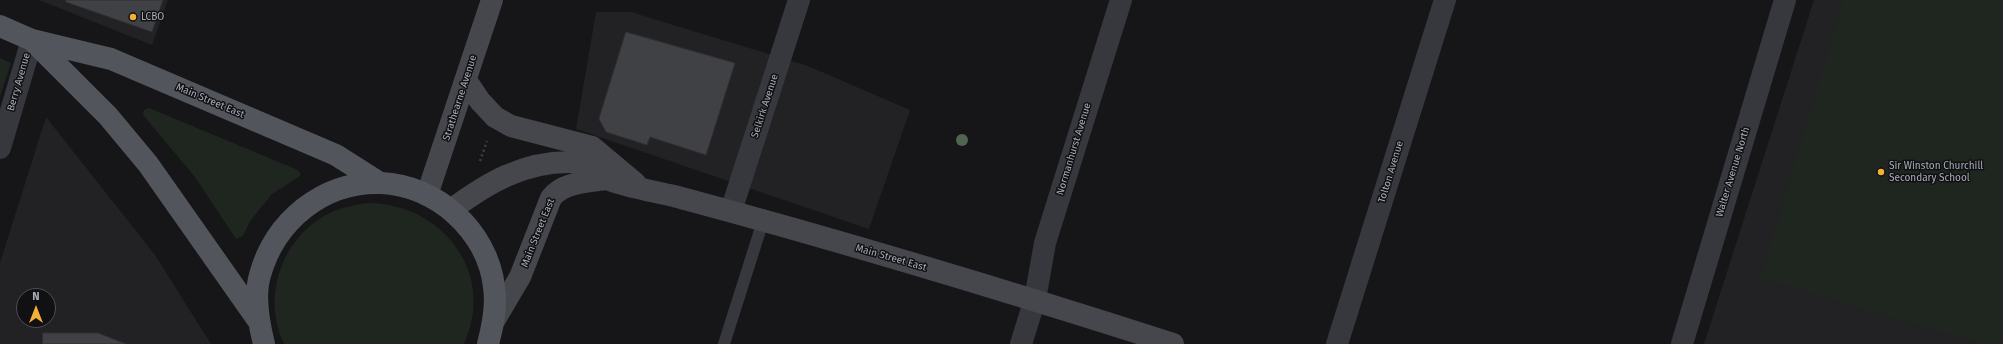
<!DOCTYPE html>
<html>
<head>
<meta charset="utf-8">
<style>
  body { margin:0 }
  #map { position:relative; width:2003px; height:344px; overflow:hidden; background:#161618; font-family:"Fira Sans",sans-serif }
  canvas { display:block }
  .north { position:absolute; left:16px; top:288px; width:40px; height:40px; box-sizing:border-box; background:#111113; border:1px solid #4d4f55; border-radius:50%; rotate:0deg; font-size:11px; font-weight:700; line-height:16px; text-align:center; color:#a8adb8 }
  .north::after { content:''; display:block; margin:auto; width:14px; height:18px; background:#f2b134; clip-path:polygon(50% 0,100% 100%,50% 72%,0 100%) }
</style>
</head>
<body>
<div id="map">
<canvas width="2003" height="344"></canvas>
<div class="north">N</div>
</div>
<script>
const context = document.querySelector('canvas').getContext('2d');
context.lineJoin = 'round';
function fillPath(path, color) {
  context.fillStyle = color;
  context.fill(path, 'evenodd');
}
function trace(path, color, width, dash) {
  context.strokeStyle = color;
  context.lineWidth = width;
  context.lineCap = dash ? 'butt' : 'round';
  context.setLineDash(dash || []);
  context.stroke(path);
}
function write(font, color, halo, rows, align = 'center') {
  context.font = font + ' "Fira Sans",sans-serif';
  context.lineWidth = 3;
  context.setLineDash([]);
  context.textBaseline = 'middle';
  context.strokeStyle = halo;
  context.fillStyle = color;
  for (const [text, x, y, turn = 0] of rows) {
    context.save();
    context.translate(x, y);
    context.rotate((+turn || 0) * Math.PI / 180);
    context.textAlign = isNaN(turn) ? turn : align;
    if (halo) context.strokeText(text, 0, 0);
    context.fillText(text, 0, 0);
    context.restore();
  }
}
fillPath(new Path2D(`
  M 39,0 L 168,0 L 152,45 Z
  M 1814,0 L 2003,0 L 2003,344 L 1704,344 Z
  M 596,12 L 631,12 L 808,66 L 910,110 L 869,229 L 576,129 Z
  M 46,117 L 155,255 L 211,344 L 0,344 L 0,263 ZM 24,296 L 48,296 L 48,320 L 24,320 Z`), '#222225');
fillPath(new Path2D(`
  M 1844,0 L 2003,0 L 2003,344 L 1982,344 L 1760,278 Z
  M 0,58 L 11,63 L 0,96 Z
  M 149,108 L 298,170 L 300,173 L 300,176 L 272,194 L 250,221 L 243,236 L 236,239 L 195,177 L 143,115 L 144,110 Z
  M 367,203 C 442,203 497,273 464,344 L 284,344 C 261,295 283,234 332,212 C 343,207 355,205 367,203 Z`), '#1e261f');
const building = new Path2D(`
  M 66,0 L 163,0 L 152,32 L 66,2 Z
  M 626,32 L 735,63 L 706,155 L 650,137 L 647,145 L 606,132 L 599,119 Z
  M 43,333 L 98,333 L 126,344 L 43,344 Z`);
fillPath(building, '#404145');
trace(building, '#303034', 1);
trace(new Path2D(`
  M 480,161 L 487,141`), '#3d3f44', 2.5, [2, 3]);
trace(new Path2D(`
  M 724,344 L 763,221`), '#37383d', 12);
trace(new Path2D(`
  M 0,148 L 32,40
  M 731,211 L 799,0
  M 1021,344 L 1035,299 L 1045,243 L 1121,0
  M 1337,344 L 1445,0
  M 1682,344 L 1785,0`), '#37383d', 22);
trace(new Path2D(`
  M 466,80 L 480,101 L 495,117 L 511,126 L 592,147 L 635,183
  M 427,195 L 492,0
  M 451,210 C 487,183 523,162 569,162 C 585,162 594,173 607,179 C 627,187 653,191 674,196 C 842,241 1008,291 1173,344
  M 494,321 L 520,277 L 551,198 C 563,182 588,182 607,179`), '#45474d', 22);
trace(new Path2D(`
  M 0,26 L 32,40 L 111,59 L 336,155 L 380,183
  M 32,40 L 108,116 L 148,164 L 257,319
  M 264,344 C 259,324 254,295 260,275 C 275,221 323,181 381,183 C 436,185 488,231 494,287 C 497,306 493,325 488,344`), '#53555c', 22);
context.fillStyle = '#506452';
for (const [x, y] of [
  [962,140]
]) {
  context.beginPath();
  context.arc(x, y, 6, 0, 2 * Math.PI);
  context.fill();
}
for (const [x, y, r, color] of [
  [133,17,4,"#f2b134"],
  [1881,172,4,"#f2b134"]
]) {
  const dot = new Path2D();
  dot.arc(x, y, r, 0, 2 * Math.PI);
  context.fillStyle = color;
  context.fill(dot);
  trace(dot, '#111113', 1.5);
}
write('10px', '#a8adb8', '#111113', [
  ["LCBO",141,17],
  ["Sir Winston Churchill",1889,166],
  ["Secondary School",1889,178]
], 'left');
write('10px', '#a8adb8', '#111113', [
  ["Berry Avenue",19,82,-74],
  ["Strathearne Avenue",460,98,-72],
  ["Main Street East",210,101,23],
  ["Selkirk Avenue",765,106,-72],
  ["Normanhurst Avenue",1074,149,-73],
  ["Tolton Avenue",1391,172,-73],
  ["Walter Avenue North",1733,172,-73],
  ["Main Street East",538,233,-68],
  ["Main Street East",891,258,16]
]);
</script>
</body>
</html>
